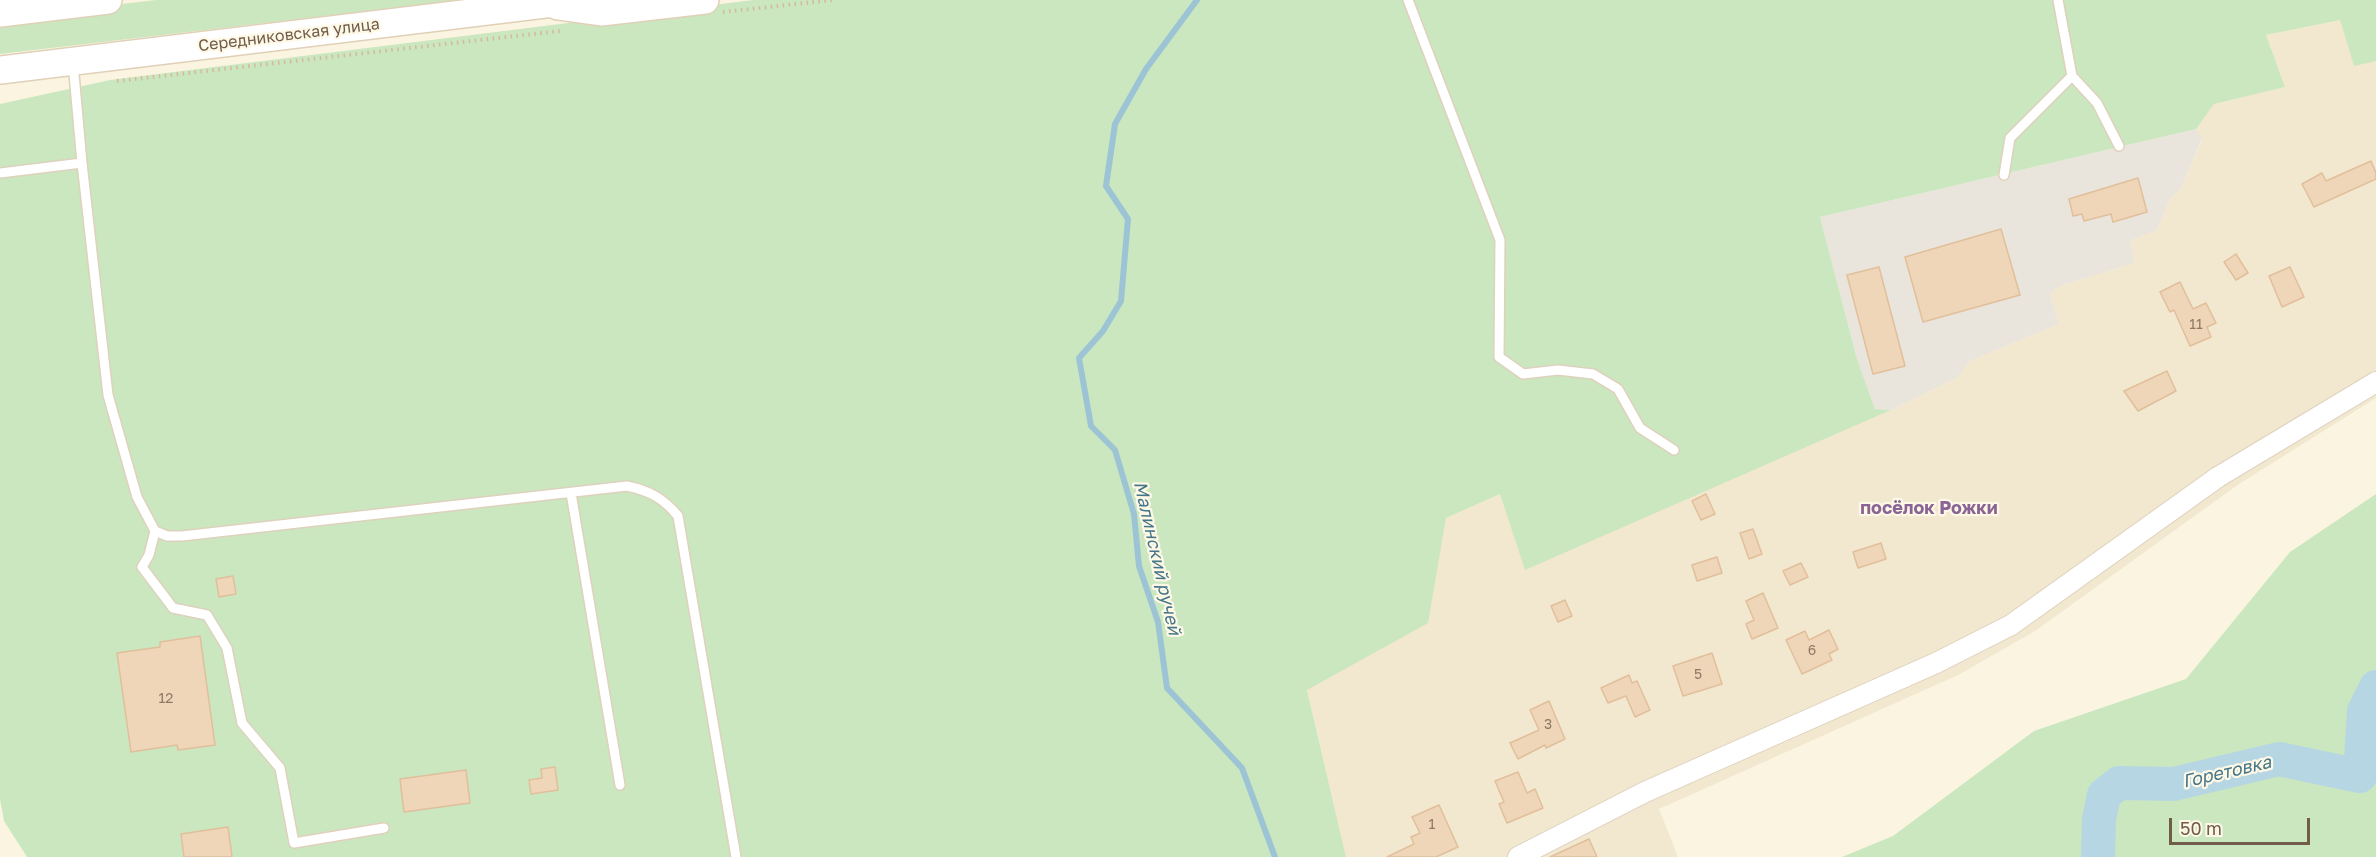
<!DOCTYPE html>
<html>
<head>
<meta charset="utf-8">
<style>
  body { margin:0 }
  #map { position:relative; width:2376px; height:857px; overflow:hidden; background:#fbf4e0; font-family:"Golos Text",sans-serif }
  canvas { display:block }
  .scale { position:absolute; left:2169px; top:818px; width:141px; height:27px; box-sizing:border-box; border:3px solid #715c49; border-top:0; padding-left:8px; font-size:18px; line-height:21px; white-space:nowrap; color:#715c49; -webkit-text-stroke:4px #fef8e6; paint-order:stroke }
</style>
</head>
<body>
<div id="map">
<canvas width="2376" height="857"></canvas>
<div class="scale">50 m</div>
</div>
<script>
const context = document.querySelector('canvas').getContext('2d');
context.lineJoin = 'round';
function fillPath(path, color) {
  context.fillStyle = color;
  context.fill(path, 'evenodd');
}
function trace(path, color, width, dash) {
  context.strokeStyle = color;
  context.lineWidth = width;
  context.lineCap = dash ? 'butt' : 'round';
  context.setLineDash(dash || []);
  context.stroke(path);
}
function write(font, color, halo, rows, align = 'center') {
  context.font = font + ' "Golos Text",sans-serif';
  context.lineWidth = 4.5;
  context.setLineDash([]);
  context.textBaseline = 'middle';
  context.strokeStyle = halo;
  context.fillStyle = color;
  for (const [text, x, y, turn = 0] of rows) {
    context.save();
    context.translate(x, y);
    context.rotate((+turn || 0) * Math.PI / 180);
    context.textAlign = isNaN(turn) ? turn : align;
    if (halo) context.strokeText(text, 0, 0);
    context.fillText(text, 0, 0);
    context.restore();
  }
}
fillPath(new Path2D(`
  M 2340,20 L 2354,65 L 2376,61 L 2376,398 L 2239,484 L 2035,631 L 1958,675 L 1659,809 L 1678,857 L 1346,857 L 1307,689 L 1427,623 L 1446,518 L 1500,494 L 1526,569 L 1891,410 L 1958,377 L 1970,361 L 2059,324 L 2050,294 L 2060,286 L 2134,263 L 2130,241 L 2157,230 L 2170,198 L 2181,189 L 2202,139 L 2196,129 L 2214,104 L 2285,87 L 2266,35 Z`), '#f2e7cf');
fillPath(new Path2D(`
  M 2196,129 L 2202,138 L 2181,189 L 2170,198 L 2157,230 L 2130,241 L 2134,263 L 2060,286 L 2050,294 L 2059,324 L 1970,361 L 1958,377 L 1891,410 L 1875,409 L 1857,359 L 1820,217 Z`), '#e9e4dc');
fillPath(new Path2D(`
  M 156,0 L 462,0 L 0,54 L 0,18 Z
  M 753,0 L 2376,0 L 2376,61 L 2354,66 L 2340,20 L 2266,35 L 2285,87 L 2214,104 L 2196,129 L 1820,217 L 1857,359 L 1875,409 L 1891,410 L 1525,570 L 1500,494 L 1446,518 L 1428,623 L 1307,690 L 1346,857 L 27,857 L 4,821 L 0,799 L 0,104 L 110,80 Z
  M 2376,494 L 2376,857 L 1842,857 L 1893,836 L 2034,731 L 2186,679 L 2290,552 Z`), '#cae7c0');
trace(new Path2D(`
  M 1197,0 L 1146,69 L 1115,124 L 1106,186 L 1128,219 L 1121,301 L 1103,331 L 1079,358 L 1091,426 L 1115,450 L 1134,514 L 1139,566 L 1158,622 L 1167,688 L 1242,768 L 1275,857`), '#9cc4d5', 6);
trace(new Path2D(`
  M 2098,857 L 2099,819 L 2104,795 L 2119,783 L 2174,784 L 2279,759 L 2360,776 L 2364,711 L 2376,687`), '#b6d6e3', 34);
const building = new Path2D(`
  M 2371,161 L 2376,173 L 2376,179 L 2314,207 L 2302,184 L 2322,173 L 2326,181 Z
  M 2138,178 L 2147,212 L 2113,222 L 2111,214 L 2084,221 L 2082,214 L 2073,216 L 2069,199 Z
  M 2001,229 L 2020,295 L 1923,322 L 1905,257 Z
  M 2236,254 L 2248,273 L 2236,280 L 2224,262 Z
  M 1879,267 L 1905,366 L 1873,374 L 1847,275 Z
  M 2290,267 L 2304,297 L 2282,307 L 2269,276 Z
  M 2180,282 L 2193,309 L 2206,303 L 2216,323 L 2207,327 L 2211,337 L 2190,346 L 2174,310 L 2170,312 L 2160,292 Z
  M 2167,371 L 2176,391 L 2138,411 L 2124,391 Z
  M 1706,494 L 1715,514 L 1701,520 L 1692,501 Z
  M 1753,529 L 1762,554 L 1749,559 L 1740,533 Z
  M 1881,543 L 1886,559 L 1858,568 L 1853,552 Z
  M 1717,557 L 1722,573 L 1697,581 L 1692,565 Z
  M 1801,563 L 1808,577 L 1790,585 L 1783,571 Z
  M 233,576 L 236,594 L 219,597 L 216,579 Z
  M 1763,593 L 1778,628 L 1752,639 L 1746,624 L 1754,620 L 1746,601 Z
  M 1565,600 L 1572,616 L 1558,622 L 1551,606 Z
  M 1829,630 L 1838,649 L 1829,654 L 1832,660 L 1802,674 L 1786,640 L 1805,631 L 1809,640 Z
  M 200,636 L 215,745 L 178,750 L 177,745 L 131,752 L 117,653 L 160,647 L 160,642 Z
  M 1712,653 L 1722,684 L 1683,696 L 1673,666 Z
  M 1629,675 L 1632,683 L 1637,681 L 1650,710 L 1635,717 L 1626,696 L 1608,703 L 1601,688 Z
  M 1549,701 L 1565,739 L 1546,748 L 1545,745 L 1518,759 L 1510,743 L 1539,730 L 1530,710 Z
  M 555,767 L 558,790 L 531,794 L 529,780 L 542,778 L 541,769 Z
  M 466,770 L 470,803 L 404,812 L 400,779 Z
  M 1518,772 L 1527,793 L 1535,789 L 1543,808 L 1507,823 L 1499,804 L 1504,802 L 1495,781 Z
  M 1439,805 L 1458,847 L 1436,857 L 1387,857 L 1414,844 L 1411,837 L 1420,833 L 1412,817 Z
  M 228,827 L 232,857 L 184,857 L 181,834 Z
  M 1589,839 L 1597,857 L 1550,857 Z`);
fillPath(building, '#efd6b9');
trace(building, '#e1bf9a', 1.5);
const lane = new Path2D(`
  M 1408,0 L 1500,240 L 1499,357 L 1523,374 L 1558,370 L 1593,374 L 1618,389 L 1640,428 L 1674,450
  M 73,63 L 82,163 L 108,395 L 137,497 L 155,531 L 167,536 L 182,536 L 627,486 C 650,491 663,498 678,516 L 736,857
  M 2072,76 L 2097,103 L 2119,146
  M 0,173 L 82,163
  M 2004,175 L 2010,138 L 2072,76 L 2058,0
  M 571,493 L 620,785
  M 155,531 L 149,555 L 142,567 L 173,608 L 207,615 L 227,648 L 242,723 L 280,768 L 294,843 L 384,828`);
const street = new Path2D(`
  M 1518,857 L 1645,792 L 1936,663 L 2011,625 L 2218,477 L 2376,382`);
const secondary = new Path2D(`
  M 558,6 L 601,12 L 705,0
  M 0,13 L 108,0
  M 0,70 L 578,0`);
trace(lane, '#ded1bd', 12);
trace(street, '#ded1bd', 22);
trace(secondary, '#e0d0b8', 30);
trace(new Path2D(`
  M 723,12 L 832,0
  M 117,81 L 560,31`), '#d4b99d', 4, [1.5, 4.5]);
trace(lane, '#fff', 9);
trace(street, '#fff', 20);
trace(secondary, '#fff', 27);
write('14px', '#907a65', null, [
  ["11",2196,325],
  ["6",1812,651],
  ["5",1698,675],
  ["12",166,699],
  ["3",1548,725],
  ["1",1432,825]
]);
write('16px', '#715c49', '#fef8e6', [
  ["Середниковская улица",289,35,-7]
]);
write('bold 18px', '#8a6494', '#fef8e6', [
  ["посёлок Рожки",1929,508]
]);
write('italic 18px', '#46768a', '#fef8e6', [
  ["Малинский ручей",1157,558,77],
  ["Горетовка",2227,772,-13]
]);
</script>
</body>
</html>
